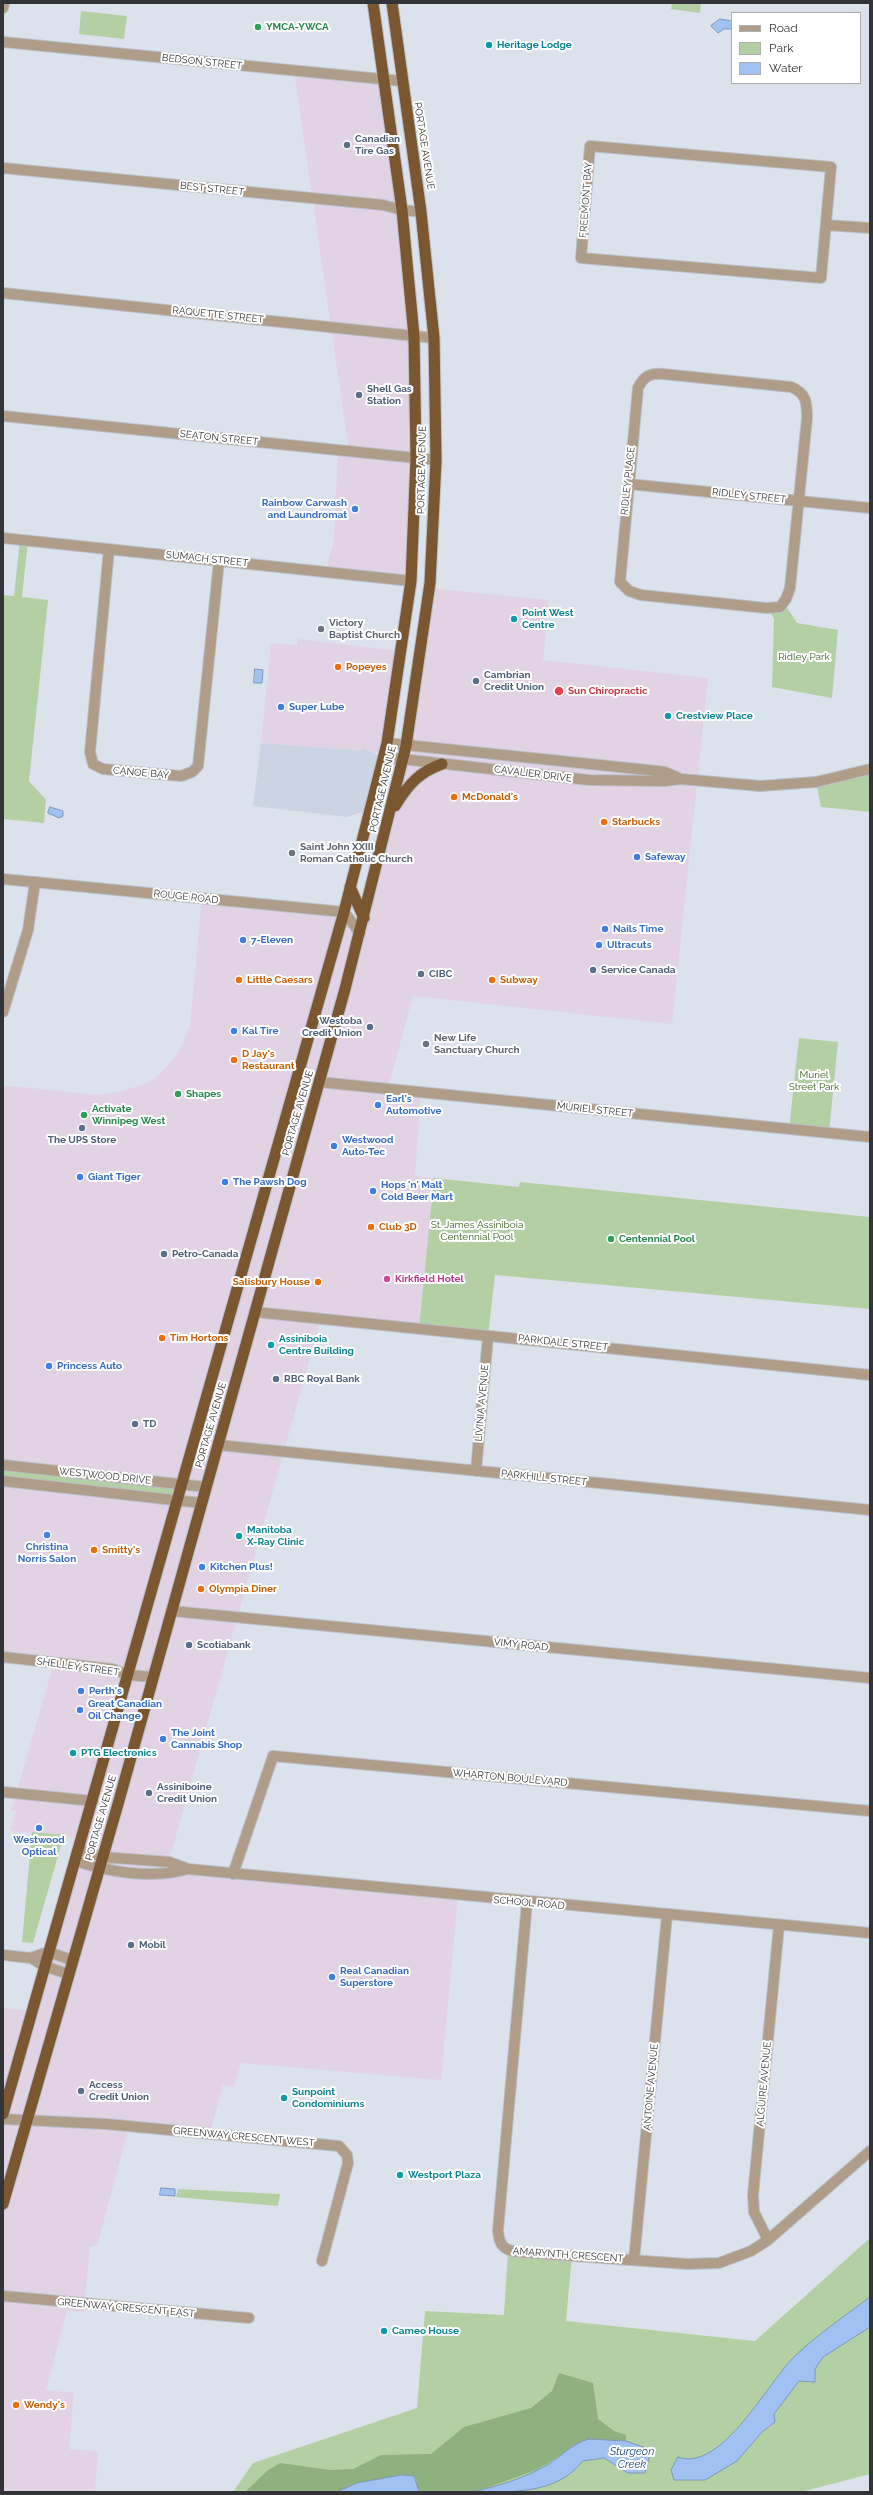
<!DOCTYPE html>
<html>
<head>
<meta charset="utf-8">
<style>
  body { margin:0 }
  #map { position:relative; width:873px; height:2495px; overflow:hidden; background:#dce2eb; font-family:Raleway,sans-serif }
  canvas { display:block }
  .frame { position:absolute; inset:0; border:4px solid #323437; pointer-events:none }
  .legend { position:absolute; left:731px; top:12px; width:130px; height:72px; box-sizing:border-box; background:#fff; border:1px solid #adaeaf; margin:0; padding:5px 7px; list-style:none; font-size:12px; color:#323437 }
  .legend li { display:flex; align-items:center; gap:8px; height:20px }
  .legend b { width:20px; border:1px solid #adaeaf }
</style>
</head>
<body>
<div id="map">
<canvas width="873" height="2495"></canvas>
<div class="frame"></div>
<ul class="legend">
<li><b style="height:5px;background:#af9c89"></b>Road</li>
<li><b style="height:11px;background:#b3d0a5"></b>Park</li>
<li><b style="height:11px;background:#a0c1f1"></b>Water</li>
</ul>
</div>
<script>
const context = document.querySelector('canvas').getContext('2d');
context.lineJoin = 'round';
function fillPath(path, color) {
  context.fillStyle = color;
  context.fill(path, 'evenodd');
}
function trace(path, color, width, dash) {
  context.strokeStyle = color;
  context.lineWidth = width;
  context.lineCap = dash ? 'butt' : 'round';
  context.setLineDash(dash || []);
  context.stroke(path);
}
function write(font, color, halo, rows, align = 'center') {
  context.font = font + ' Raleway,sans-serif';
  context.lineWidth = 4;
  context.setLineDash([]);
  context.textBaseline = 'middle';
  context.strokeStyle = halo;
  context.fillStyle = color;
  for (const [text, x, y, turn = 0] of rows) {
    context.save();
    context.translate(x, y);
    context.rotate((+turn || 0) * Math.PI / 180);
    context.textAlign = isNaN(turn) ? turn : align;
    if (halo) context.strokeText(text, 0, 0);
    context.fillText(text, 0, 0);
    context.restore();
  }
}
fillPath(new Path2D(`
  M 294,71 L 384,80 L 414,336 L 411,581 L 326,571 L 334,539 L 338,450 L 349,451 Z
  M 429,588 L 549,600 L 543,660 L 708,678 L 672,1024 L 413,996 L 388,1089 L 421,1093 L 415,1176 L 434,1178 L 419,1329 L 321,1319 L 169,1861 L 188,1869 L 458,1896 L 441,2080 L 241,2063 L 234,2087 L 223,2085 L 210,2134 L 129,2127 L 97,2246 L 90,2246 L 84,2312 L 67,2311 L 46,2390 L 74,2393 L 69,2449 L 98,2451 L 95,2492 L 3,2492 L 3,2008 L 32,2011 L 81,1840 L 64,1836 L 10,1831 L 16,1811 L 11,1811 L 54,1663 L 3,1657 L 3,1085 L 97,1095 L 120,1092 L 147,1083 L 159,1075 L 179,1052 L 190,1026 L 202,898 L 344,912 L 360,933 L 403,759 Z
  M 297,639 L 400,651 L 384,756 L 363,748 L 362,751 L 261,743 L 271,643 L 297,645 Z`), '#e1d2e4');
fillPath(new Path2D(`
  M 261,743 L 362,751 L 363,748 L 384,757 L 371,809 L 347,817 L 253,806 Z`), '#cbd4e3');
fillPath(new Path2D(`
  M 672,3 L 701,3 L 700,13 L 671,9 Z
  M 81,11 L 127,16 L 124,39 L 79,34 Z
  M 20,539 L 28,540 L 22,597 L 48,600 L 29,781 L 46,800 L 44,823 L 3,819 L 3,595 L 14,596 Z
  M 784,603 L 797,623 L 838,630 L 832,698 L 772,687 L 774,618 L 766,608 Z
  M 870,769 L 870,812 L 821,807 L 816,782 Z
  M 799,1038 L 838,1042 L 829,1133 L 789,1129 Z
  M 434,1178 L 519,1187 L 520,1182 L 870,1217 L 870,1309 L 495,1275 L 488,1336 L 419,1329 Z
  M 3,1465 L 183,1484 L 178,1500 L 3,1481 Z
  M 32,1832 L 64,1835 L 33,1943 L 22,1942 Z
  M 178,2189 L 280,2194 L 278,2206 L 176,2197 Z
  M 870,2238 L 870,2474 L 801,2492 L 233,2492 L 253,2463 L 417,2408 L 425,2311 L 504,2315 L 508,2251 L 572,2255 L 566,2321 L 755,2341 Z`), '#b3d0a5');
fillPath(new Path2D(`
  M 559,2373 L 593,2383 L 598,2419 L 614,2431 L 626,2435 L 626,2441 L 589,2439 L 536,2470 L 484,2489 L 471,2492 L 418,2492 L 416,2479 L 411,2475 L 402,2475 L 357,2483 L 337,2492 L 245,2492 L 267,2471 L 280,2463 L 330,2470 L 353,2469 L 381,2455 L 431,2454 L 464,2427 L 531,2408 L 552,2391 Z`), '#8fb07f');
const water = new Path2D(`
  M 720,19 L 732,21 L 732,29 L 724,29 L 718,33 L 711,26 Z
  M 255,669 L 263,670 L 262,683 L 254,683 Z
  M 50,807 L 63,811 L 63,816 L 59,818 L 48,813 Z
  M 161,2188 L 175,2189 L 175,2196 L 160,2195 Z
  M 870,2297 L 870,2327 L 823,2357 L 815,2369 L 815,2382 L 799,2381 L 774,2414 L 775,2422 L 762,2432 L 737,2461 L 705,2480 L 674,2480 L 671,2470 L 678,2457 C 722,2473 768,2381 796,2355 C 818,2334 845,2316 870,2297 Z
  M 589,2439 L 626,2441 L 651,2450 L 645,2473 L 628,2473 L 604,2458 L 583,2461 C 556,2495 511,2492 471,2492 C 496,2487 525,2478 547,2465 C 562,2456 571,2444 589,2439 Z
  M 402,2475 L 414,2476 L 419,2492 L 337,2492 L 357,2483 Z`);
fillPath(water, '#a0c1f1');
trace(water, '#7f97b9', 1);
const minor = new Path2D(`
  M 3,8 L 4,3
  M 590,146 L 831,167 L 821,278 L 581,258 Z
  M 3,168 L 383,205 L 402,210 L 421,212
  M 826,225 L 870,228
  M 3,293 L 434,338
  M 663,374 L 791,387 C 806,393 807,402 807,418 L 790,588 L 786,599 L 780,607 L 766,608 L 641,595 L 629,591 L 620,582 L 638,388 C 644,376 650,373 663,374 Z
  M 3,416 L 436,460
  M 628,484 L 870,508
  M 3,538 L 411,581
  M 109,549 L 90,752 L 93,764 L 103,769 L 181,776 L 192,772 L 198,766 L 219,561
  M 3,1012 L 28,930 L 35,882
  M 319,1082 L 870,1137
  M 255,1312 L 870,1375
  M 218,1445 L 870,1510
  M 476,1471 L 488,1336
  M 172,1611 L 870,1678
  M 3,1657 L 112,1669 L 129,1675 L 153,1677
  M 3,1792 L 93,1801
  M 79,1850 L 102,1857 L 169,1862 L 188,1869 L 870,1933
  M 76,1861 C 110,1872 152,1879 188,1869
  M 233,1874 L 273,1756 L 870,1811
  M 527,1902 L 498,2230 C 499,2245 503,2250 518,2252 L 687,2264 L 719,2263 L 751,2251 L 768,2240 L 870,2151
  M 3,1955 L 31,1958 L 48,1952 L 72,1960
  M 31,1958 L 44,1966 L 68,1974
  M 3,2119 L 106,2124 L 339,2146 L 347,2155 L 348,2163 L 322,2261
  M 768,2240 L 754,2212 L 753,2195 L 779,1925
  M 634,2260 L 667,1915
  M 3,2296 L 249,2318`);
const tertiary = new Path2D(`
  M 3,42 L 402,81
  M 387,743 L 648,770 L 665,772 L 681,779
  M 384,757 L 589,780 L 664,781 L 681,779 L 760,786 L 816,782 L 870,769
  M 3,879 L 344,912 L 360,933
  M 3,1465 L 206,1487
  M 3,1481 L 201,1503`);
const trunk = new Path2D(`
  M 395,806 C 408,785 419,772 442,764
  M 350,887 L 364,918
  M 3,2114 L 344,912 L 387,743 L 411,581 L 416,458 L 414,336 L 402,210 L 373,3
  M 3,2204 L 118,1804 L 345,989 L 406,746 L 430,583 L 436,460 L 434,338 L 421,212 L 392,3`);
trace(minor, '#babfc7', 12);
trace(tertiary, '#babfc7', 12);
trace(trunk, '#babfc7', 13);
trace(minor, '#af9c89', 10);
trace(tertiary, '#af9c89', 10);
trace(trunk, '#7a5730', 11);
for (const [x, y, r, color] of [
  [258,27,4,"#2e9e5b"],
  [489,45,4,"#0f9aa8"],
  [347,145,4,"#5c6f8a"],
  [359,395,4,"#5c6f8a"],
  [355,509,4,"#3f7fe0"],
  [514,619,4,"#0f9aa8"],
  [321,629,4,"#6b7280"],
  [338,667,4,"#e8710a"],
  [476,681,4,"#5c6f8a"],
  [559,691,5,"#e0444e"],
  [281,707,4,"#3f7fe0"],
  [668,716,4,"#0f9aa8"],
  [454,797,4,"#e8710a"],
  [604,822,4,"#e8710a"],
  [292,853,4,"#6b7280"],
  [637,857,4,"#3f7fe0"],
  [605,929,4,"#3f7fe0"],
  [243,940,4,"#3f7fe0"],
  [599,945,4,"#3f7fe0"],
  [593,970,4,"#5c6f8a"],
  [421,974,4,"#5c6f8a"],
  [239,980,4,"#e8710a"],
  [492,980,4,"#e8710a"],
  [370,1027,4,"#5c6f8a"],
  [234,1031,4,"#3f7fe0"],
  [426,1044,4,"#6b7280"],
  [234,1060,4,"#e8710a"],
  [178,1094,4,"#2e9e5b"],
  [378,1105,4,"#3f7fe0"],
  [84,1115,4,"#2e9e5b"],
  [82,1128,4,"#5c6f8a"],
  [334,1146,4,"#3f7fe0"],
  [80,1177,4,"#3f7fe0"],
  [225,1182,4,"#3f7fe0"],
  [373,1191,4,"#3f7fe0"],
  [371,1227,4,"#e8710a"],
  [611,1239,4,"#2e9e5b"],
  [164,1254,4,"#5c6f8a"],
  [387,1279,4,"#d1479c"],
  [318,1282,4,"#e8710a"],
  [162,1338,4,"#e8710a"],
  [271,1345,4,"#0f9aa8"],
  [49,1366,4,"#3f7fe0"],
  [276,1379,4,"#5c6f8a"],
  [135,1424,4,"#5c6f8a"],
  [47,1535,4,"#3f7fe0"],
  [239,1536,4,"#0f9aa8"],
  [94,1550,4,"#e8710a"],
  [202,1567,4,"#3f7fe0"],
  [201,1589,4,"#e8710a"],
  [189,1645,4,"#5c6f8a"],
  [81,1691,4,"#3f7fe0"],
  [80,1710,4,"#3f7fe0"],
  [163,1739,4,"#3f7fe0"],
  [73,1753,4,"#0f9aa8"],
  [149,1793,4,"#5c6f8a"],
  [39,1828,4,"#3f7fe0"],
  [131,1945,4,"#5c6f8a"],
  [332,1977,4,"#3f7fe0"],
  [81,2091,4,"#5c6f8a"],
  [284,2098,4,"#0f9aa8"],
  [400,2175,4,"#0f9aa8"],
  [384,2331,4,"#0f9aa8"],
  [16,2405,4,"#e8710a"]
]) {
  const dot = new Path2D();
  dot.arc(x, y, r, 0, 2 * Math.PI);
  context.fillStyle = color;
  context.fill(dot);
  trace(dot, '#fff', 1.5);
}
write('bold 10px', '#27864d', '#fff', [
  ["YMCA-YWCA",266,27],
  ["Shapes",186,1094],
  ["Activate",92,1109],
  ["Winnipeg West",92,1121],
  ["Centennial Pool",619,1239]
], 'left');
write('bold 10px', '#0d838f', '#fff', [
  ["Heritage Lodge",497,45],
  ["Point West",522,613],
  ["Centre",522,625],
  ["Crestview Place",676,716],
  ["Assiniboia",279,1339],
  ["Centre Building",279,1351],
  ["Manitoba",247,1530],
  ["X-Ray Clinic",247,1542],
  ["PTG Electronics",81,1753],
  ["Sunpoint",292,2092],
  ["Condominiums",292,2104],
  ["Westport Plaza",408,2175],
  ["Cameo House",392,2331]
], 'left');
write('10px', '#323437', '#fff', [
  ["BEDSON STREET",202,62,6],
  ["PORTAGE AVENUE",424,146,81],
  ["BEST STREET",212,189,6],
  ["FREEMONT BAY",586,200,-86],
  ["RAQUETTE STREET",218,315,6],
  ["SEATON STREET",219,438,6],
  ["PORTAGE AVENUE",422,470,-89],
  ["RIDLEY PLACE",628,481,-84],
  ["RIDLEY STREET",749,496,6],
  ["SUMACH STREET",207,559,6],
  ["CANOE BAY",141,773,5],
  ["CAVALIER DRIVE",533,774,7],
  ["PORTAGE AVENUE",383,789,-77],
  ["ROUGE ROAD",186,897,6],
  ["MURIEL STREET",595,1110,6],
  ["PORTAGE AVENUE",298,1113,-74],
  ["PARKDALE STREET",563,1343,6],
  ["LIVINIA AVENUE",482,1403,-85],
  ["PORTAGE AVENUE",211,1425,-74],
  ["WESTWOOD DRIVE",105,1476,6],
  ["PARKHILL STREET",544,1478,6],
  ["VIMY ROAD",521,1645,6],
  ["SHELLEY STREET",78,1667,8],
  ["WHARTON BOULEVARD",510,1778,5],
  ["PORTAGE AVENUE",101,1818,-74],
  ["SCHOOL ROAD",529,1903,5],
  ["ALGUIRE AVENUE",764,2084,-85],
  ["ANTOINE AVENUE",651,2087,-85],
  ["GREENWAY CRESCENT WEST",244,2137,5],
  ["AMARYNTH CRESCENT",568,2255,4],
  ["GREENWAY CRESCENT EAST",126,2308,5]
]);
write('bold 10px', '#4e5e75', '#fff', [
  ["Canadian",355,139],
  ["Tire Gas",355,151],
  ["Shell Gas",367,389],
  ["Station",367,401],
  ["Cambrian",484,675],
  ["Credit Union",484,687],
  ["Service Canada",601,970],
  ["CIBC",429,974],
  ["Westoba",362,1021,"right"],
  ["Credit Union",362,1033,"right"],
  ["The UPS Store",82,1140,"center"],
  ["Petro-Canada",172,1254],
  ["RBC Royal Bank",284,1379],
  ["TD",143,1424],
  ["Scotiabank",197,1645],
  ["Assiniboine",157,1787],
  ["Credit Union",157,1799],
  ["Mobil",139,1945],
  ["Access",89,2085],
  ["Credit Union",89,2097]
], 'left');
write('bold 10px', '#366cbe', '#fff', [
  ["Rainbow Carwash",347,503,"right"],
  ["and Laundromat",347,515,"right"],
  ["Super Lube",289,707],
  ["Safeway",645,857],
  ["Nails Time",613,929],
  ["7-Eleven",251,940],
  ["Ultracuts",607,945],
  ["Kal Tire",242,1031],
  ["Earl's",386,1099],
  ["Automotive",386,1111],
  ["Westwood",342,1140],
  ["Auto-Tec",342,1152],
  ["Giant Tiger",88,1177],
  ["The Pawsh Dog",233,1182],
  ["Hops 'n' Malt",381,1185],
  ["Cold Beer Mart",381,1197],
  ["Princess Auto",57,1366],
  ["Christina",47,1547,"center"],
  ["Norris Salon",47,1559,"center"],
  ["Kitchen Plus!",210,1567],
  ["Perth's",89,1691],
  ["Great Canadian",88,1704],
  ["Oil Change",88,1716],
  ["The Joint",171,1733],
  ["Cannabis Shop",171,1745],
  ["Westwood",39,1840,"center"],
  ["Optical",39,1852,"center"],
  ["Real Canadian",340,1971],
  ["Superstore",340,1983]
], 'left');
write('bold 10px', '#5b616d', '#fff', [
  ["Victory",329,623],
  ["Baptist Church",329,635],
  ["Saint John XXIII",300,847],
  ["Roman Catholic Church",300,859],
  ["New Life",434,1038],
  ["Sanctuary Church",434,1050]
], 'left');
write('10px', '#37611e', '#fff', [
  ["Ridley Park",804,657],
  ["Muriel",814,1075],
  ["Street Park",814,1087],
  ["St. James Assiniboia",477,1225],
  ["Centennial Pool",477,1237]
]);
write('bold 10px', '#c56008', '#fff', [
  ["Popeyes",346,667],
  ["McDonald's",462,797],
  ["Starbucks",612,822],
  ["Little Caesars",247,980],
  ["Subway",500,980],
  ["D Jay's",242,1054],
  ["Restaurant",242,1066],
  ["Club 3D",379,1227],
  ["Salisbury House",310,1282,"right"],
  ["Tim Hortons",170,1338],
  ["Smitty's",102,1550],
  ["Olympia Diner",209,1589],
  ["Wendy's",24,2405]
], 'left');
write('bold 10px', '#be3a42', '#fff', [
  ["Sun Chiropractic",568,691]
], 'left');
write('bold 10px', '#b23c85', '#fff', [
  ["Kirkfield Hotel",395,1279]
], 'left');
write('italic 11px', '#174079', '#fff', [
  ["Sturgeon",632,2452],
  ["Creek",632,2465]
]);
</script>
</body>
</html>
